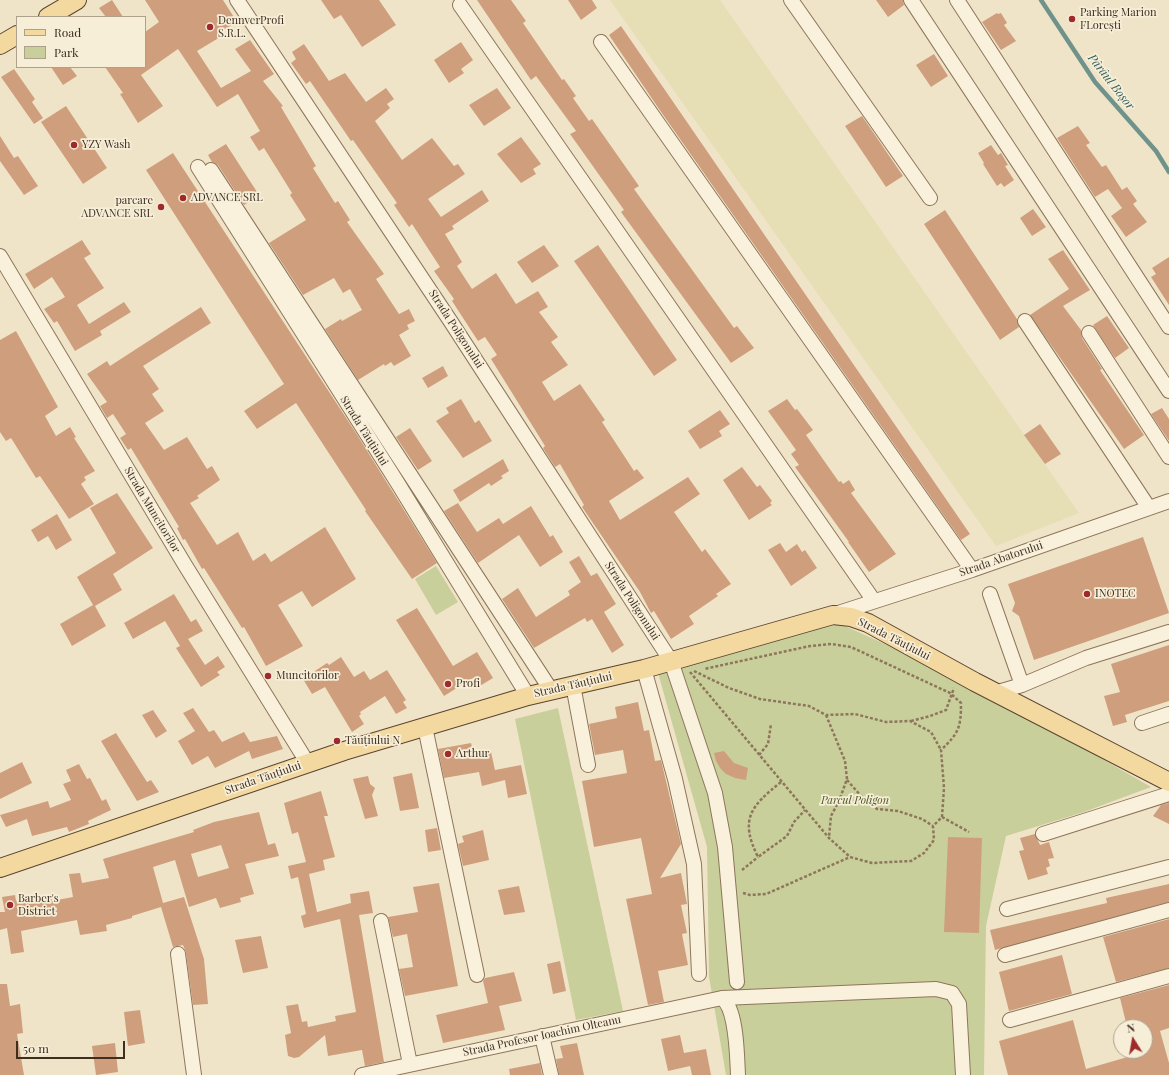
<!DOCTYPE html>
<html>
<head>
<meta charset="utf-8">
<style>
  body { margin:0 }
  #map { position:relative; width:1169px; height:1075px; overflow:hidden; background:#f0e4c8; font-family:"Playfair Display",serif }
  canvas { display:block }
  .legend { position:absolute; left:16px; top:16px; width:130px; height:52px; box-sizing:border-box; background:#f7eed8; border:1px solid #ada18e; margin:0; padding:5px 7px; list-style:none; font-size:12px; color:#3d2e20 }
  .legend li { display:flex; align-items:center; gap:8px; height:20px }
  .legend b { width:20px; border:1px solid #ada18e }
  .north { position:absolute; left:1113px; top:1019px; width:40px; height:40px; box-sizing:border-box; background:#f7eed8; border:1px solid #ada18e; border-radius:50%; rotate:349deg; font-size:11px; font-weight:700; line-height:16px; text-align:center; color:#3d2e20 }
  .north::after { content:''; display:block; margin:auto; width:14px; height:18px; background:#9e2a2b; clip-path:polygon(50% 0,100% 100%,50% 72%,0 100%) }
  .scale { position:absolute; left:16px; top:1041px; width:109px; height:18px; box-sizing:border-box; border:2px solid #3d2e20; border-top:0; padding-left:5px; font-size:12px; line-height:14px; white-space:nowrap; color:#3d2e20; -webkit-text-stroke:3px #f7eed8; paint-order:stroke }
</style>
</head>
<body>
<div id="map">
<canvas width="1169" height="1075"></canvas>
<ul class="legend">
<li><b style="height:5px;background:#f3d9a0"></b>Road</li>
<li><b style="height:11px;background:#c9cf9b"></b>Park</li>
</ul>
<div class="north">N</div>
<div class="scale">50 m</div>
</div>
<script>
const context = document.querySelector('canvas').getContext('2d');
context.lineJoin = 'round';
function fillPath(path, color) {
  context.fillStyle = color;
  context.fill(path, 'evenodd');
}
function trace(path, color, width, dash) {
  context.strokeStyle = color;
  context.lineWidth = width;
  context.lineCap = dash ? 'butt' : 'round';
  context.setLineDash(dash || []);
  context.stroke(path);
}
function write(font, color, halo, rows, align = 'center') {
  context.font = font + ' "Playfair Display",serif';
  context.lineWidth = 3.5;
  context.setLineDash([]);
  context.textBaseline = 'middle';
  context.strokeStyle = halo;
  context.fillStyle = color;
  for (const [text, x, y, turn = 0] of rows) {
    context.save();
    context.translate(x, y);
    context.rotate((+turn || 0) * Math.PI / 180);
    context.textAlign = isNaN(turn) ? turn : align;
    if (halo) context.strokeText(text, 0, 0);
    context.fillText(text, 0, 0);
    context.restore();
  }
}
fillPath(new Path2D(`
  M 610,0 L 720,0 L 1079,513 L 996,546 Z`), '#e6deb5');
fillPath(new Path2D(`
  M 436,566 L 458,602 L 436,615 L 415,579 Z
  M 836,622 L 914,657 L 1009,705 L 1151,787 L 1084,812 L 1006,836 L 986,926 L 984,1075 L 726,1075 L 709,977 L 707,847 L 658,673 Z
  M 558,708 L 623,1011 L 576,1020 L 515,719 Z`), '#c9cf9b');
trace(new Path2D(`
  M 1041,0 L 1095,82 L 1156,151 L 1169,172`), '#6f938a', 4.5);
fillPath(new Path2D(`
  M 112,0 L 123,17 L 106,17 L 99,8 Z
  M 145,0 L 223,0 L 237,22 L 220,32 L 222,36 L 197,51 L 221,88 L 251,71 L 235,49 L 250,40 L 274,74 L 263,81 L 283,106 L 281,107 L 316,166 L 313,168 L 335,203 L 338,201 L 350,220 L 347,222 L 384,274 L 376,279 L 399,314 L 409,309 L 415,321 L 407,325 L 409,329 L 399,335 L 411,356 L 394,366 L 391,362 L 385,366 L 384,364 L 358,380 L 325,329 L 341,319 L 342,321 L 362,310 L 350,289 L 343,293 L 334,278 L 303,295 L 269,243 L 306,220 L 290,195 L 292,193 L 264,148 L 259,151 L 250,137 L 260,131 L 238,94 L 217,107 L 178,49 L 141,75 L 163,106 L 138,123 L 120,94 L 123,93 L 105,67 L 145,67 L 145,32 L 159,22 Z
  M 321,0 L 379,0 L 396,25 L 362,47 L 341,15 L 334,19 Z
  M 477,0 L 511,0 L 526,21 L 523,23 L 562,80 L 564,79 L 576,96 L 573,98 L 589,121 L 592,119 L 639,186 L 634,189 L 734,328 L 737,326 L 754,348 L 731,363 L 621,212 L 624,210 L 570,134 L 576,131 L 536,76 L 531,80 Z
  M 568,0 L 592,0 L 597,8 L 581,20 Z
  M 876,0 L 903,0 L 904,5 L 888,17 Z
  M 997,13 L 998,14 L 1001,13 L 1007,23 L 1004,25 L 1016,41 L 1001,50 L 982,22 Z
  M 621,26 L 970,534 L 961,540 L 659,109 L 609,35 Z
  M 461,42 L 473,60 L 461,69 L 464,73 L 449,83 L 434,60 Z
  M 304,44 L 329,81 L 345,73 L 366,102 L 386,88 L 394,99 L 387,104 L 390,108 L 375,121 L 402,160 L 432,138 L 454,166 L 458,164 L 465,174 L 428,199 L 441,217 L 482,190 L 489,201 L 452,226 L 454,229 L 445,234 L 462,262 L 457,266 L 472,289 L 496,273 L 516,304 L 538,291 L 548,307 L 539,312 L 558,337 L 551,342 L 568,365 L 542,382 L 554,401 L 580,384 L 605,420 L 602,422 L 634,471 L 637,469 L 644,478 L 609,501 L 620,520 L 688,477 L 700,494 L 674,512 L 702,552 L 705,549 L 731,584 L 716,594 L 718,596 L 689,616 L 694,624 L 671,639 L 654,611 L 651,613 L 640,592 L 582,507 L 584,505 L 560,464 L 555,467 L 543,448 L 545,446 L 491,359 L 497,355 L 485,337 L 478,341 L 452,301 L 454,299 L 434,271 L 440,267 L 412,224 L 409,227 L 394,205 L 397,203 L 353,140 L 351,141 L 310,81 L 306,84 L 291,63 L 296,59 L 292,52 Z
  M 934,54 L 948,76 L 931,87 L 916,65 Z
  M 51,67 L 70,67 L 77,76 L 63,85 Z
  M 14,69 L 35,99 L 32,102 L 43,118 L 34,124 L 1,77 Z
  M 497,88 L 511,108 L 484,126 L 469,105 Z
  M 66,106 L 107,168 L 83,184 L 41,122 Z
  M 862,116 L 903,176 L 886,187 L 845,126 Z
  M 1078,126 L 1090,143 L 1086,145 L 1102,167 L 1106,165 L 1122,190 L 1127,187 L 1137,201 L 1133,204 L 1147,222 L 1126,237 L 1111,216 L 1122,208 L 1108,189 L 1095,197 L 1057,138 Z
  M 0,136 L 14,158 L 18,156 L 38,186 L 24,195 L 0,161 Z
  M 521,137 L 541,164 L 533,169 L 536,174 L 521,183 L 497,154 Z
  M 226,144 L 259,195 L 244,205 L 218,165 L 212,162 L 208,155 Z
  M 991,145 L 998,155 L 1001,153 L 1008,165 L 1005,166 L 1014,180 L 1004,187 L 1001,183 L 997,186 L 983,164 L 984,163 L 978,153 Z
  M 173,153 L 356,433 L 437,563 L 412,579 L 365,511 L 366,510 L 296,403 L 257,429 L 244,411 L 284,384 L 146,170 Z
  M 1033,209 L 1046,227 L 1032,236 L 1020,218 Z
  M 945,210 L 1017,319 L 1019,327 L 1000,340 L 924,224 Z
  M 82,240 L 91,254 L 84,258 L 104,288 L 77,305 L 89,324 L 124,302 L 131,312 L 100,331 L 102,335 L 75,351 L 57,321 L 54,323 L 44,309 L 65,297 L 52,277 L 34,289 L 25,274 Z
  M 544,245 L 559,266 L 532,283 L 517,262 Z
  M 598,245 L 677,360 L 654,376 L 574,261 Z
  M 1063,250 L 1090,290 L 1063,306 L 1081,330 L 1082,338 L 1102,369 L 1100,370 L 1144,435 L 1124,449 L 1030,315 L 1069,289 L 1048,259 Z
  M 1169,257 L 1169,305 L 1151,277 L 1156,274 L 1152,268 Z
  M 201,307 L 211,323 L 143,366 L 159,389 L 152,394 L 164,411 L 145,423 L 164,450 L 187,437 L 207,469 L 212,466 L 220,480 L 197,496 L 199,498 L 190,503 L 217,545 L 238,532 L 253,561 L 265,553 L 271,562 L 325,527 L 356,579 L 312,607 L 302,591 L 278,605 L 303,646 L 266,666 L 244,627 L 242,628 L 204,568 L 202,569 L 185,539 L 183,540 L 177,528 L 179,527 L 131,448 L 128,450 L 120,438 L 126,434 L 113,414 L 107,418 L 100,406 L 107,402 L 87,374 L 107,361 L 110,366 Z
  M 1107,316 L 1129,348 L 1115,358 L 1093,325 Z
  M 16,331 L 58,407 L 45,416 L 56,436 L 70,427 L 76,437 L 74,438 L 95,471 L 84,477 L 86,480 L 81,484 L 94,504 L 69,519 L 40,476 L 36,478 L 11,438 L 6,441 L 0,432 L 0,340 Z
  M 443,366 L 448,376 L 428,388 L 422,378 Z
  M 461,399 L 475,423 L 479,420 L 492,441 L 463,458 L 436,421 L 449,413 L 446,408 Z
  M 787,399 L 795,410 L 797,409 L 813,430 L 806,435 L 839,482 L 841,481 L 843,484 L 849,480 L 855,490 L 851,493 L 896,554 L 869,572 L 848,542 L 849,542 L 795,467 L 799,465 L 791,454 L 796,450 L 768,411 Z
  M 1162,408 L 1169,419 L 1169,441 L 1151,414 Z
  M 720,410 L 730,424 L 719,431 L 722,436 L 700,449 L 688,431 Z
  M 1040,424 L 1061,454 L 1045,464 L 1024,435 Z
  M 410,428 L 432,461 L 418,470 L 396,437 Z
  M 503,459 L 509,471 L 501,476 L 503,478 L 491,486 L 489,483 L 460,502 L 453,490 Z
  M 742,467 L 757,487 L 760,485 L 772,501 L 770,503 L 772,505 L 749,520 L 723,480 Z
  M 117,493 L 153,548 L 113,574 L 122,590 L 95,606 L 106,626 L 72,646 L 60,624 L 93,605 L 77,577 L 116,553 L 90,508 Z
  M 458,503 L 477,532 L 499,518 L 503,524 L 531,506 L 550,537 L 553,535 L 563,552 L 540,567 L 519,535 L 478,563 L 444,511 Z
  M 57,514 L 72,540 L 56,550 L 48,536 L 38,542 L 31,530 Z
  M 1143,537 L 1169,613 L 1034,660 L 1019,616 L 1012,611 L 1015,603 L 1008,584 Z
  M 780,543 L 786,552 L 797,544 L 802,552 L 805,550 L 817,568 L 791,586 L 768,550 Z
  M 579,556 L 591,576 L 597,573 L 616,604 L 604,612 L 624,645 L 612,653 L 592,619 L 587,622 L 585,618 L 534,648 L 502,599 L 518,588 L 536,617 L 570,595 L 568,591 L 581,582 L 569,562 Z
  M 174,594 L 191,622 L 196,619 L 203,631 L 188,639 L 205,665 L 218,656 L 225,667 L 217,672 L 220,675 L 201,687 L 176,648 L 180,646 L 165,621 L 133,639 L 124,623 Z
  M 417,608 L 453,666 L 477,652 L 493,678 L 478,687 L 473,678 L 444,696 L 396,620 Z
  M 1169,645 L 1169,701 L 1125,715 L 1127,722 L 1113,726 L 1104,696 L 1120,692 L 1111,664 Z
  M 341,657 L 354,677 L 364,671 L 370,680 L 387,670 L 406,700 L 403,702 L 407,708 L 396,714 L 385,696 L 360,712 L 361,714 L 359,716 L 364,724 L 352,732 L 325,687 L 312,694 L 303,679 L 327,663 L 329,665 Z
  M 638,702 L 644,731 L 649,730 L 655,761 L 661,760 L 681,844 L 660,878 L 681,873 L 687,904 L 681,905 L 687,933 L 682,934 L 688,965 L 658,971 L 664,1002 L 648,1005 L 626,899 L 652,894 L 641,838 L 594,847 L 582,781 L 627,773 L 623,750 L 595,755 L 589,724 L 617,718 L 615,707 Z
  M 193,708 L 209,732 L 214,730 L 222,742 L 244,732 L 250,742 L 277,736 L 283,749 L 252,759 L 249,751 L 215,768 L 208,756 L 192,765 L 178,741 L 195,731 L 183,713 Z
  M 153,710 L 167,731 L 156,738 L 142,715 Z
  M 116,733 L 147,782 L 151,780 L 159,792 L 137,801 L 101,741 Z
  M 471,743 L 474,755 L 491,752 L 495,770 L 521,765 L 527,794 L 508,798 L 505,780 L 482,786 L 479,772 L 444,778 L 438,749 Z
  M 724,751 L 734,763 L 748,768 L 746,780 L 735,778 L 726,774 L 720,768 L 716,761 L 714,753 Z
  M 22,762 L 32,783 L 0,799 L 0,773 Z
  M 79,764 L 87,779 L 90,778 L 102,801 L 106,799 L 111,810 L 88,821 L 89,824 L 69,832 L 67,827 L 32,836 L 27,819 L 6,827 L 0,815 L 48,801 L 50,808 L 71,800 L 63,784 L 71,781 L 66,770 Z
  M 412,773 L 419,808 L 400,811 L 393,777 Z
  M 368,776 L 370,784 L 375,788 L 372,795 L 378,816 L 365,819 L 353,779 Z
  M 321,791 L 328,816 L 324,816 L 335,857 L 323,860 L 325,870 L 309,874 L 317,912 L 351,903 L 350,894 L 369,891 L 373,913 L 359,915 L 384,1062 L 365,1066 L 362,1050 L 328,1056 L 325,1035 L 299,1057 L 294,1058 L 288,1056 L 285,1035 L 291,1033 L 286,1006 L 298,1004 L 302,1022 L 307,1021 L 308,1027 L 336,1021 L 335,1016 L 356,1012 L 340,919 L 304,928 L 301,916 L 306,914 L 298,877 L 291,879 L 288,866 L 306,862 L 298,832 L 292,834 L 284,803 Z
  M 1169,803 L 1169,824 L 1153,816 L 1161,805 Z
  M 259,812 L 268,845 L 275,843 L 279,856 L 245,864 L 254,894 L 240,898 L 241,902 L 220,908 L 216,898 L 189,907 L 175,860 L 153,867 L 163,903 L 184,897 L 204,959 L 208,1004 L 193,1005 L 186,953 L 183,945 L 173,947 L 161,907 L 132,916 L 132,918 L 106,925 L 107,931 L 80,935 L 77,920 L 21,931 L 24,952 L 11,954 L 7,928 L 0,930 L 0,912 L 5,912 L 2,897 L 15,895 L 16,901 L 20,901 L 51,896 L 52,901 L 73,897 L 69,874 L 80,873 L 82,883 L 109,878 L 103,859 L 194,832 L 193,830 L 214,822 ZM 221,845 L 229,868 L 198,877 L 191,854 Z
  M 437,828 L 441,850 L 428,852 L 425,830 Z
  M 483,830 L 489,860 L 463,866 L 458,844 L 464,842 L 462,836 Z
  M 1035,834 L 1040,845 L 1049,842 L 1054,858 L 1048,859 L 1050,866 L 1046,868 L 1048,874 L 1028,880 L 1019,851 L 1024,850 L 1020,838 Z
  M 948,837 L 982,838 L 979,933 L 944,932 Z
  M 439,883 L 458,986 L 405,996 L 399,969 L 413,967 L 407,934 L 393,937 L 388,917 L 418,912 L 413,887 Z
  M 1169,884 L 1169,902 L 995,950 L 990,930 L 1107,903 L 1106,898 Z
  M 519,886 L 525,912 L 504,915 L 498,890 Z
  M 1169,919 L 1169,968 L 1116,982 L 1103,937 Z
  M 261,936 L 268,968 L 243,973 L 235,940 Z
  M 1062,955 L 1072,994 L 1009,1011 L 999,972 Z
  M 560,961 L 566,991 L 553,994 L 547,964 Z
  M 514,972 L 522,1001 L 499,1006 L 505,1030 L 443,1043 L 436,1015 L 488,1003 L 483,981 L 485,978 Z
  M 0,984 L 7,984 L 10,1006 L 20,1004 L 23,1033 L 17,1034 L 24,1075 L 0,1075 Z
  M 1169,985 L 1169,1028 L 1160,1031 L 1169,1063 L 1169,1075 L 1008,1075 L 999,1041 L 1073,1020 L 1086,1069 L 1145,1052 L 1145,1027 L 1127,1027 L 1120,998 Z
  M 140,1010 L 145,1043 L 128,1046 L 124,1012 Z
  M 680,1035 L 684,1053 L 706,1049 L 711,1075 L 692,1075 L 690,1066 L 668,1071 L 661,1039 Z
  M 115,1043 L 118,1072 L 96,1075 L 92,1046 Z
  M 577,1043 L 584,1075 L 559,1075 L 556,1059 L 563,1058 L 560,1046 Z
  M 540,1063 L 542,1075 L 510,1075 L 509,1069 Z`), '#cf9f7d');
const minor = new Path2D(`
  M 237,0 L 451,322 L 671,661 L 715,793 L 725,847 L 737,982
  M 791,0 L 930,198
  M 911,0 L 1169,391
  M 957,0 L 1169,327
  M 460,5 L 874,601
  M 601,42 L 972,570
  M 198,167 L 397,482 L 528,696
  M 211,170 L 551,690
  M 0,256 L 185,565 L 307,762
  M 1025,321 L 1149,508
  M 1089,333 L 1169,457
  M 990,594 L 1022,685
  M 835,614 L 972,570 L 1169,501
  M 644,669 L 675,779 L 694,864 L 699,974
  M 573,685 L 588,765
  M 998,692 L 1022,685 L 1086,658 L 1169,632
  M 1142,723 L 1169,714
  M 425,727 L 477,975
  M 1043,834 L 1169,794
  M 1007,909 L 1169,867
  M 381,921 L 410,1064
  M 178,954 L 194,1075
  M 1005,955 L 1169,910
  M 722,998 C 737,1009 737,1057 738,1075
  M 1010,1020 L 1169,976
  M 542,1036 L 551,1075
  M 362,1075 L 722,998 L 936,989 L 952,993 L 959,1004 L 963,1075`);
const major = new Path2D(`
  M 48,17 L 77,0
  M 0,45 L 17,35
  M 0,868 L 344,751 L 528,696 L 644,669 L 833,615 L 851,617 L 868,623 L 975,682 L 1169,782`);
trace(minor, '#8d765c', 16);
trace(major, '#5b4430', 20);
trace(new Path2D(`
  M 694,671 L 729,688 L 760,699 L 809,706 L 826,715 L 855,714 L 886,722 L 910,721 L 931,732 L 941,750
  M 690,672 L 829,838 L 850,857 L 872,863 L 911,861 L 924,853 L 934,840 L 933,826 L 942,817 L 944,788 L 941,750 C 959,733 961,727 961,703 L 950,693 L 851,647 L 832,644 L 810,646 L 704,669
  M 826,715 L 845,761 L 847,779 L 839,801 L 831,816 L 829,837
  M 911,721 L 930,716 L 946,710 L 954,688
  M 759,755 L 768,744 L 771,724
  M 847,780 L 861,796 L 877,809 L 898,811 L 922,819 L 933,826
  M 781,782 C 751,806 739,819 758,857 L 787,836 L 794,822 L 805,810
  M 942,817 L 969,832
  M 742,870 L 758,857
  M 743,893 L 750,895 L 766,894 L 850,857`), '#8d765c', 2.5, [3, 2]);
trace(minor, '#faf1dc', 14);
trace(major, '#f3d9a0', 18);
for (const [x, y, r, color] of [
  [1072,19,4,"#9e2a2b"],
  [210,27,4,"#9e2a2b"],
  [74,145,4,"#9e2a2b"],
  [183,198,4,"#9e2a2b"],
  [161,207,4,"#9e2a2b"],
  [1087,594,4,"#9e2a2b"],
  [268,676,4,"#9e2a2b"],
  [448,684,4,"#9e2a2b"],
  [337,741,4,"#9e2a2b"],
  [448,754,4,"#9e2a2b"],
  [10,905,4,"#9e2a2b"]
]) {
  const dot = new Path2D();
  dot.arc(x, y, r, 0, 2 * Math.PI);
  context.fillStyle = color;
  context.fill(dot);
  trace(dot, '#f7eed8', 1.5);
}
write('11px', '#3d2e20', '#f7eed8', [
  ["Parking Marion",1080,13],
  ["FLorești",1080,26],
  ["DennverProfi",218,21],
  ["S.R.L.",218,34],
  ["YZY Wash",82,145],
  ["ADVANCE SRL",191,198],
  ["parcare",153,201,"right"],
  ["ADVANCE SRL",153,214,"right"],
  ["INOTEC",1095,594],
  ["Muncitorilor",276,676],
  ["Profi",456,684],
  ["Tăuțiului N",345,741],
  ["Arthur",456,754],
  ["Barber's",18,899],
  ["District",18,912]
], 'left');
write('11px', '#3d2e20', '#f7eed8', [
  ["Strada Poligonului",456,329,57],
  ["Strada Tăuțiului",364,431,58],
  ["Strada Muncitorilor",152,510,59],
  ["Strada Abatorului",1001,559,-19],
  ["Strada Poligonului",632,601,57],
  ["Strada Tăuțiului",894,639,27],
  ["Strada Tăuțiului",573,685,-13],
  ["Strada Tăuțiului",263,778,-19],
  ["Strada Profesor Ioachim Olteanu",542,1036,-12]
]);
write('italic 11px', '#4d5a26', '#f7eed8', [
  ["Parcul Poligon",855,801]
]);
write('italic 12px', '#2f5d5a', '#f7eed8', [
  ["Pârâul Boșor",1111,82,52]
]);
</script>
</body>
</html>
